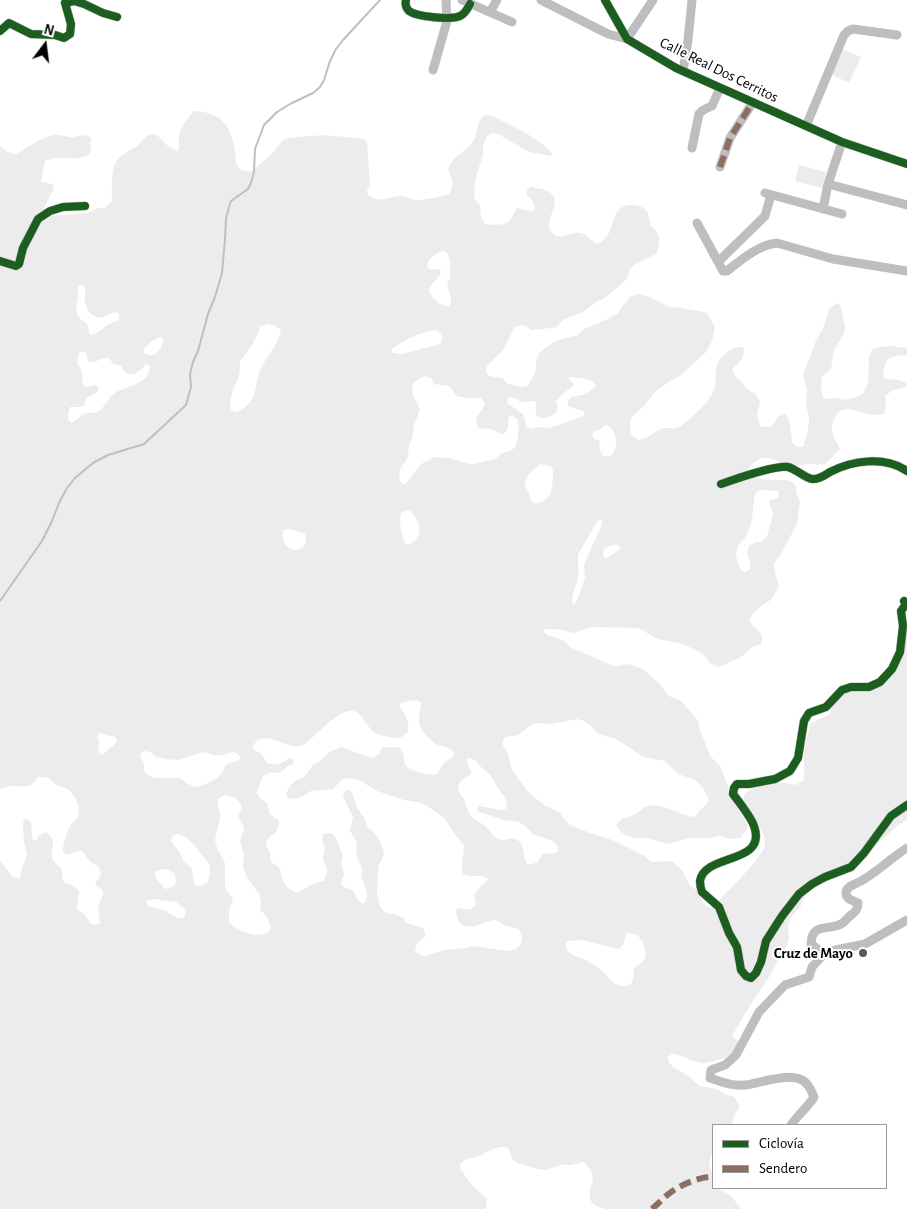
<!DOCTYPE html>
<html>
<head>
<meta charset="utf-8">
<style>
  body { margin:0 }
  #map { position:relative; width:907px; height:1209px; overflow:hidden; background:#fff; font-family:"Alegreya Sans",sans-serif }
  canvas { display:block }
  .legend { position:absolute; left:712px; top:1124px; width:175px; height:65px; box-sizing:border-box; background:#fff; border:1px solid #999; margin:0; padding:6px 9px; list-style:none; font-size:15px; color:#000 }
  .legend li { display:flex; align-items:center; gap:10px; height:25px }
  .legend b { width:25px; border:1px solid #999 }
  .north { position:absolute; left:20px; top:20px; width:50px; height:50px; -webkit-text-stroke:4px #fff; paint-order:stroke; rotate:15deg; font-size:14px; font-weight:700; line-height:20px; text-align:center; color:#000 }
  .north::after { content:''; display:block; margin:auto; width:18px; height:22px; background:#000; clip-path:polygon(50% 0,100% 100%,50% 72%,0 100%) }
</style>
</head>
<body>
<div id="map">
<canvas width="907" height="1209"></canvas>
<ul class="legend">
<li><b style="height:6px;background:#1b5e20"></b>Ciclovía</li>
<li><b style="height:6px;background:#8d6e63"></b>Sendero</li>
</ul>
<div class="north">N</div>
</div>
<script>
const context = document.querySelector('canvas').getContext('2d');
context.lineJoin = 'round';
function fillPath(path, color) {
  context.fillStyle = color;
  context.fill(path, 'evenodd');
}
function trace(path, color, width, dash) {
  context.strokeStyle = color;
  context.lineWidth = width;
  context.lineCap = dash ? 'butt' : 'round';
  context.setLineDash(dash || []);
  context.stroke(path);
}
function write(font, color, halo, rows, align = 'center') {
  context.font = font + ' "Alegreya Sans",sans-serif';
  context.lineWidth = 4;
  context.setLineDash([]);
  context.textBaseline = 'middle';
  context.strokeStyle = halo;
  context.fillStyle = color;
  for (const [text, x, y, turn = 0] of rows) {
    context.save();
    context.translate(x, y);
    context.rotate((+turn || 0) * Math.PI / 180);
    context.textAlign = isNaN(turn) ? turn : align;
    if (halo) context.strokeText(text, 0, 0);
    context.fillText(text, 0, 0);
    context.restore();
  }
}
fillPath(new Path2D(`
  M 842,49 L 861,57 L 849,83 L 831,74 Z
  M 194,111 C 222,112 231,126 235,151 C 236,156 235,166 240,169 C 243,171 249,171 252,171 L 269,157 L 284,139 L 298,137 L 325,135 L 364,139 L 367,142 L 370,183 L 370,186 L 367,190 L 368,195 C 383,204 385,197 399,196 C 406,196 411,200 418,200 C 422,200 446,196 449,194 C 455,184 452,178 448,169 C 452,156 465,153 472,143 C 481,132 473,125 485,115 L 488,115 C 503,120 545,141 552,154 L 551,156 L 529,152 L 498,134 L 493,133 L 487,136 L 483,145 L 483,155 L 475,180 L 474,198 L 480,205 L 481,216 L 485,224 C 493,225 505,226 510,220 C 513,217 514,212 517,208 L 529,211 L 534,210 L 535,208 L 532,200 L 527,195 L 527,190 L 530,187 C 534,187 537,189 541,189 C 570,195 543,217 551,231 C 558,243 571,231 580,233 C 586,234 591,240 596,244 C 618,237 607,212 625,206 C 631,204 642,205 647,211 C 649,215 649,221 651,226 C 652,228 655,229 656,231 C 661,239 660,246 656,254 L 637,263 L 632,267 L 630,269 L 628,277 L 621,285 L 603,299 L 596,302 L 583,312 L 565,319 L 556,327 L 551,328 L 531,330 L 525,326 L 521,325 L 515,327 L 503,350 L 487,366 L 486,372 L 489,376 L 502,378 L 508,384 L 522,387 L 527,386 L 529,384 L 534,375 L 536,369 L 536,361 L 539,353 L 555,341 L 578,335 L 584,329 L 608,319 L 618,313 L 625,303 L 631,296 L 639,294 L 647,296 L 670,307 L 681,308 L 704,312 L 708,315 L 715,327 L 712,341 L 706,352 L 680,376 L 670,381 L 656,391 L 643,407 L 631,418 L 630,428 L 631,434 L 638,440 C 647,439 653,432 662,429 C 667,427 672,429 677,428 C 682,427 703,407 706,403 C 709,399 713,394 714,389 C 716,383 715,377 716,370 C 718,358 730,346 743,347 C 746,357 740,363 732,369 L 736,377 L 740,380 L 745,387 L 756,395 L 760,402 L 757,414 L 760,426 L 765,427 L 771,427 L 779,416 L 784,413 L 786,414 C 792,423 790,434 793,444 L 798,447 L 803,447 L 808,430 L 809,418 L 806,404 L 807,391 L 803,375 L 815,343 L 824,326 L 829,310 L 832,306 L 838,303 L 841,307 L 845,328 L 844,334 L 834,350 L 831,369 L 822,377 L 821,385 L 822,396 L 824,398 L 826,399 L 838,398 L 845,400 L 859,396 L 863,393 L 868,383 L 869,357 L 871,351 L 874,348 L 891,346 L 907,348 L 907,355 L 896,356 L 888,359 C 884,367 882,371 884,379 L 898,380 L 906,383 L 907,386 L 903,388 L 893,390 L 885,396 L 886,409 L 884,414 C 879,415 874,415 868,414 C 857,412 844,403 836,416 C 833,421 831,426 832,431 C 833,438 838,443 840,449 C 835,453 831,460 826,463 C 819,466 813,464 807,464 C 800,465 794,467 787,466 C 781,464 776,459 769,458 C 759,456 749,465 746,474 L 749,478 L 758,478 L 769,480 L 785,480 L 793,482 L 796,487 L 797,494 L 800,502 L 797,524 L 781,554 L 775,562 L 774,565 L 776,577 L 779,585 L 778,588 L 772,599 L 763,605 L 751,615 L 749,621 L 751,623 C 757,631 766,634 761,644 L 751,648 L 740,658 L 731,661 L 722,666 L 718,667 L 710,663 L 704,655 L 694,649 L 680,643 L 657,639 L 642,630 L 637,628 L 592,627 L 574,633 L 557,629 L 545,629 L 543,631 L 547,635 L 563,640 L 572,648 L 611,665 L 617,666 L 629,664 L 643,669 L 660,684 L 669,696 L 681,701 L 685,705 L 699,722 L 700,730 L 709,753 L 711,757 L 720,766 L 736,805 L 747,824 L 747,829 L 740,838 L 733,839 L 719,836 L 711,838 L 689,838 L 667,844 L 648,838 L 635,838 L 628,836 L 621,832 L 616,825 C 621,817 628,818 636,814 C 640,812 641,809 645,807 C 662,800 678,816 695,817 L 698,812 L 707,804 L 709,800 L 702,786 L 695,780 L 678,774 L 665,761 L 643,757 L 616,739 L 598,734 L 591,726 L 584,721 L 577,719 L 551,724 L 537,723 L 531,725 L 518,735 L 505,737 L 503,741 L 503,746 L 508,753 L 511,768 L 526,789 L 533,796 L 544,805 L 559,812 L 565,820 L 570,825 L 590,833 L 612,840 L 645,856 L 651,862 L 654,862 L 668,861 L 673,862 L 682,870 L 690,886 L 697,890 L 700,894 L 704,904 L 709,907 L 714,907 C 718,902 722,897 726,893 C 735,884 763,856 765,845 C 770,826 720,797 758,787 C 773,783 780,781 795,785 L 803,781 L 804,776 L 804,751 L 810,725 L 815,721 L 828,715 L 837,700 L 848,691 L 882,681 L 907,628 L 907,820 L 897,826 L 868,852 L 810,886 L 800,907 L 793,915 L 790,920 L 788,927 L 789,938 L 787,946 L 781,952 L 775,966 L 771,974 L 749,1007 L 732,1036 C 734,1038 737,1039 738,1041 C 743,1054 712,1063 703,1063 C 692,1063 683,1054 672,1054 L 668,1057 L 669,1062 L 673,1067 L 690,1077 L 699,1086 L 717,1089 L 725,1094 L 734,1097 L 739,1105 L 739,1109 L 734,1115 L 732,1125 L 713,1125 L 713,1149 L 709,1164 L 713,1177 L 713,1188 L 719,1188 L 720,1190 L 728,1194 L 732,1197 L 741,1209 L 606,1209 C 595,1206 588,1204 590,1191 C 590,1186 593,1183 593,1179 C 593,1173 588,1166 584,1162 L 571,1165 L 560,1165 L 546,1170 L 538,1169 L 517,1163 L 513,1160 L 508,1148 C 499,1144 488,1152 479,1156 C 470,1159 469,1157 461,1163 L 460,1168 L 471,1184 L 487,1199 L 486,1209 L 0,1209 L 0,860 L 12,877 L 20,878 L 22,867 L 27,855 L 24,842 L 23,824 L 24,819 L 27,819 L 31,822 L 32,838 L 33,840 L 36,841 L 39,835 L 46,832 C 60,843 48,848 53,860 C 55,863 59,867 62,869 L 62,877 L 64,882 L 66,883 L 74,886 L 79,891 L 77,909 C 79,911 82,912 84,914 C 90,919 88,928 100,923 L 98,908 L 103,894 L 102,890 L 98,887 L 95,883 L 101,875 C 100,864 98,868 91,862 C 87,859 85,854 82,851 C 74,850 70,858 63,852 C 62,846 67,832 70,826 C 72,822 76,821 78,817 C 81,808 75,793 67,789 C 64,787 62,787 59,786 C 50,782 53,776 38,777 C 30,790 26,786 13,786 C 8,786 4,788 0,789 L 0,146 L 8,152 L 16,154 C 28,148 40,137 54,135 C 61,134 67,138 74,137 C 81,136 86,133 92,139 L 90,144 L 92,150 C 84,162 70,157 57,158 C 53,158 49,160 45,161 L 41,182 L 53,184 L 54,188 L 44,208 L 32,227 L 36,227 L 51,216 L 88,213 L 98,208 L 106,207 L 112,201 C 112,193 111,168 116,162 C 121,154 131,150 138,145 C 146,139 145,132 157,135 L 169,147 L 177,151 C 181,145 178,142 179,135 C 180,128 189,116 194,111 ZM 445,251 C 450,257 450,260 450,268 C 450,278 452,275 447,285 C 449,293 454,299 449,306 C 439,306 434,300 429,291 C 430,282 441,279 441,270 L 436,269 L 431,270 L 427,267 C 428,258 436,252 445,251 ZM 78,285 L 83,285 C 88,292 83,294 85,301 C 85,305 88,310 90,313 C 102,323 106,313 116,312 L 119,315 L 119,320 L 109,324 L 98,332 L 91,335 L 89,333 C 87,318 86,326 79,317 C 74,310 77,305 78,297 C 79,293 77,290 78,285 ZM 267,324 C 272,324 278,326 281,331 C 277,346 267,356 260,370 C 256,379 257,389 253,397 C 250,404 242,411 235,412 L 231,410 C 228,399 234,388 238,378 C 240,373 240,367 240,361 C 249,351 256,340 260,327 ZM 436,330 C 442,333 444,338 440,344 L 402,354 L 393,353 L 391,350 C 403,340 421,332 436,330 ZM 161,336 L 164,340 C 161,350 155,359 144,353 L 143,351 C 147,343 154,341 161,336 ZM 82,352 L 86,353 L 88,361 C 95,364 101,357 109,358 L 113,364 L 120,365 C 122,367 123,370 125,372 C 134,379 141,369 146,364 L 150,366 C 150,385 127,385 115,393 C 109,397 105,406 99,411 C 95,414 89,412 84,414 C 80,416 76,421 71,423 C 66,419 69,412 70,407 L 82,407 L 84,405 C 84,405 86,399 86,399 C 90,394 95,397 99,389 L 96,385 L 85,387 C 80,382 84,379 82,373 C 82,369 79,366 77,363 L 79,353 ZM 425,376 L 431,378 L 434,384 L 449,386 L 451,388 L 456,396 L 466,398 L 481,398 L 485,404 C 482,414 471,416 479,428 L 491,429 L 499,433 L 504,434 C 509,430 508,423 508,418 L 512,415 L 517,419 L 519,426 L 518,436 L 516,446 L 512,450 L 502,453 L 495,459 L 474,464 L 469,464 L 449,458 L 435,457 L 421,464 L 413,474 L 409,481 L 404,484 L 402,484 L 400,481 L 399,475 L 401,467 L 406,461 L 408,456 L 409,446 L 412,439 L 414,425 L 420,410 C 417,399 411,398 413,384 L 419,379 ZM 574,377 C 582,379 592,378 596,386 L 586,394 L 571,397 L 568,401 L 568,406 L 583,411 L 585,414 L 584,416 L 572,420 L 556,426 L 549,428 L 538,427 L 531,429 L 526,427 L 525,419 L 523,414 L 507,403 L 508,398 L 511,397 L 523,402 L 531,401 L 535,401 C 538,407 533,410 538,417 C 545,419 551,417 556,413 L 558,407 L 556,402 L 559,397 L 573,386 L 573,383 L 568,379 L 570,377 ZM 606,425 C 617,429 619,447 612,455 C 598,460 601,449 599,440 C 595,440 594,439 592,435 L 594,431 L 599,430 ZM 541,464 L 550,466 L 553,470 C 553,475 553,490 550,494 C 547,499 536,508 531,501 C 530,499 529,495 529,493 C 528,490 526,488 525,486 C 524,477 535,468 541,464 ZM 760,490 L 778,491 L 779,494 L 778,498 L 770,500 L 769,502 L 773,514 L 767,536 L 762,542 L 756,542 L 749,546 L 747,554 C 751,560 751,564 749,570 L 746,572 L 744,572 C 740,569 739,567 738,562 C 731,544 746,543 750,527 C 754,516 752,504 756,492 ZM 407,510 L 411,511 C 414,516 418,521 419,527 C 421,535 415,545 406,544 C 401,536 399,522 401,513 ZM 600,519 L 602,520 L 601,527 L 585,562 L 584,567 L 585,578 L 579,596 L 574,605 L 573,605 C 570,596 577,586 578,576 C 580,569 577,562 578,555 L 596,523 ZM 286,529 L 291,529 L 305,534 C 312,555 279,556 283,531 ZM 612,545 L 617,545 L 620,546 L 620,549 L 609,557 L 605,558 L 603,554 L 604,549 ZM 416,700 L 421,702 C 422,710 416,719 420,726 C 422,732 431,741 436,744 C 443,747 449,746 454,753 C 451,761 448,758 443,764 C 440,767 440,771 437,774 C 430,776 411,772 406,766 C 402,759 405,752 399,747 L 382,747 L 379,754 L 372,758 L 341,747 L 331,751 L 320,761 L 313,765 L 304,777 L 295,781 L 289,787 L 286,795 L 288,798 L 295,799 L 301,797 L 311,791 L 333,789 L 343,779 L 349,778 L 359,780 L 377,791 L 404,800 L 422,803 L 430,808 L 444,818 L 457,837 L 464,845 C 464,855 460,865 463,874 C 473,879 480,872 488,879 C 481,889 471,890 476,904 C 471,912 464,909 457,908 L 456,913 L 458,920 L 460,923 L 464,926 L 472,927 L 493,920 L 498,921 L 506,926 L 518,929 L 522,936 L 522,941 L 520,945 L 516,949 L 509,951 L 472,946 L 465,948 L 445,950 L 425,956 L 419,954 L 415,951 C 417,941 418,943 425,937 L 425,933 L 423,928 L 406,923 L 404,919 L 395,914 L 388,914 L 384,911 L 380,907 L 377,892 L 378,869 L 379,864 L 382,860 L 384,853 L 380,841 L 374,832 L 368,828 L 364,817 L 357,808 L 353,795 L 350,790 L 345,791 L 343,796 L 353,817 L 350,831 L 357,843 L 356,855 L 361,866 L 362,869 L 361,876 L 366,889 L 367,895 L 366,901 L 364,903 C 357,903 356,895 353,890 L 344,887 L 342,885 L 341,882 L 344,875 L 341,864 L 343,856 L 335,836 L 331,833 L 323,834 C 322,840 321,842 325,847 L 323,859 L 327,869 L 326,877 L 323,881 L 313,884 L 297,893 C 281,885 285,883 279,867 L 271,862 L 270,852 L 266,846 C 267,830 278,841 279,821 L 270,814 L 267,803 L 260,798 L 257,793 L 262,777 L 269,773 L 280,773 L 288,766 L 293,764 L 293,759 L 289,758 C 282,764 275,766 267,763 L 261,753 L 254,750 L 253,746 C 264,726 287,752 303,745 C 306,744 309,740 312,738 C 321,730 341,709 353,711 C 361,712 367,727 374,732 C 380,736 393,738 400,738 L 408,732 C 410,722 405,714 399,706 L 400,704 L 407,701 ZM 99,733 L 115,737 L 117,740 L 116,743 L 102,755 L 98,750 L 99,743 L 97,736 ZM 144,751 L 150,752 L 156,757 L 166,759 L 178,760 L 200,753 L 205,752 L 213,755 L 224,755 L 232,752 L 238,754 L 241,758 C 235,764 231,760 226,765 C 222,770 225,768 222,773 C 219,778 203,786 197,787 L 188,784 L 180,778 L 154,778 L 149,776 L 144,771 L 144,764 L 140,757 L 142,752 ZM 469,758 L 475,760 L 481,767 L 491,776 L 501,793 L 504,796 L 507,801 L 506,809 L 501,810 L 479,806 L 477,810 L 479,812 L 504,820 L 519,822 L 525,826 L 533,834 L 553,841 L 558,846 L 558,851 L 555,853 L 542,854 L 538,862 L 532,864 L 527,864 C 522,857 525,848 520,842 C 512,834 505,843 498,839 C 492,836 489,829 484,825 C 478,821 472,819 469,813 C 467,809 466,805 465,801 C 463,797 458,793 458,787 C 459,780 467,778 471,774 C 472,768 466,765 467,759 ZM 227,795 L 236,798 C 244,808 242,807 238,817 L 242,824 L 244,829 L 240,841 L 244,855 L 243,868 L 248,879 L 259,894 L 261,901 L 260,909 L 268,919 L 271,929 C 262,941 238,932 229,922 L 229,911 L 233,899 L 227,891 L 225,885 L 225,863 L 217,848 L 215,840 L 220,819 L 220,813 L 218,807 L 218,799 L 223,796 ZM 177,834 L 184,836 L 194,845 L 209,864 L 210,871 L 208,882 L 203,885 L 196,886 L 194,883 L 192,869 L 190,866 L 184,862 L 179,851 L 171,841 L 172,836 ZM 162,869 L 167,869 L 175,874 L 176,882 L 174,886 L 167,889 L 164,888 L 155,877 L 155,872 ZM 154,899 L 176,902 L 185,909 C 188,926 172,915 166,911 C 159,908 152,909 147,904 L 147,901 ZM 627,933 C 630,933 632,933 635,934 C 642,937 648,951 645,958 C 643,963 637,965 634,969 C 633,973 634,980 631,984 C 629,985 626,986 623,986 C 611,985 608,975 599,968 C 596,966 592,964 589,962 C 580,956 563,956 566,941 L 582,940 L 618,949 L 623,945 Z
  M 799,165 L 826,172 L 822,188 L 795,181 Z`), '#ececec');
trace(new Path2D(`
  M 0,601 L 42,541 L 52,521 L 59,503 L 67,488 L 75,478 L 93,463 L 108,455 L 144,444 L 186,405 L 191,387 L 190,374 L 193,362 L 198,351 L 208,314 L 215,297 L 222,273 L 225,239 L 226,219 L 229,207 L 231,201 L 248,189 L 251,183 L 254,172 L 255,149 L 264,125 L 277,112 L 290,104 L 313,93 L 320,87 L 324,80 L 330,61 L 336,49 L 343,40 L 380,0`), '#bfbfbf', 2);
trace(new Path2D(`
  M 406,0 C 405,4 406,8 409,11 C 417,17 451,20 460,16 C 465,14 468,8 470,4
  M 462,0 L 512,22
  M 541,0 L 608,34 L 627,39 L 653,0
  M 605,0 L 627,39 L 676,68 L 842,142 L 907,164
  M 490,12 L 497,0
  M 0,31 L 9,23 L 31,34 L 55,35 L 64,38 L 70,34 L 71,24 L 65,3 L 74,1 L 84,4 L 103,13 L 117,17
  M 433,70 L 447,21 L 446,0
  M 683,71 L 688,40 L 692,0
  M 806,126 L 844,35 L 848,31 L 853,29 L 897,35
  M 842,142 L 828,184 L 907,205
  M 692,148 L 699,114 L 703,110 L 712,106 L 720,88
  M 720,167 L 730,138 L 753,102
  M 765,193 L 842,214
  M 823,209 L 828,184
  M 697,223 L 723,271 L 727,271 C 741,260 758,245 777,243 L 833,259 L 907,271
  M 0,261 L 16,266 L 19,264 L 23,248 L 38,219 L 50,211 L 63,207 L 85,206
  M 718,262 L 765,216 L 771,195
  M 721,484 C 736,479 774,465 788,467 C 796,469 805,478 812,479 C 819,480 825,475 830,472 C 853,460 885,456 907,471
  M 904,601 L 906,604 L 901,611 L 903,626 L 900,652 L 892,669 L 880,682 L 869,687 L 851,687 L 842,690 L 826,707 L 809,713 L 804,721 L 798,758 L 790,771 L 775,779 L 749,784 L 737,784 L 734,788 L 733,794 C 739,802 751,817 754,826 C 768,865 704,853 700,881 C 700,884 701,889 702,892 L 719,907 L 729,933 L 737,947 L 741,970 L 746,976 L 751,978 L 756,973 L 761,962 L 766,941 L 782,916 L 799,894 L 812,884 L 825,877 L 851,867 L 864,853 L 891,816 L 907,805
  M 826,952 L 820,951 L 811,944 C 812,922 828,931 841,924 C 844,923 847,918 850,916 C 855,912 858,910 858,903 C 853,901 846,899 846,893 C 846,886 856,884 861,881 C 877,872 891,858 907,848
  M 791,1125 C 798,1115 807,1108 814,1097 C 812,1092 810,1087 806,1083 C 794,1070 761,1083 745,1085 C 732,1086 722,1082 710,1078 L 711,1070 L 725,1065 L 736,1055 L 759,1012 L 785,985 L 809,977 L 812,967 L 826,952 L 865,944 L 907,920`), '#bebebe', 9);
trace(new Path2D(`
  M 720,167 L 730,138 L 753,102
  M 652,1209 C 659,1203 666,1195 674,1190 C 683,1184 702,1176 713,1177`), '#8d6e63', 6, [12, 6]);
trace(new Path2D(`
  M 406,0 C 405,4 406,8 409,11 C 417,17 451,20 460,16 C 465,14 468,8 470,4
  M 605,0 L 627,39 L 676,68 L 842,142 L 907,164
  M 0,31 L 9,23 L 31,34 L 55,35 L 64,38 L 70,34 L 71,24 L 65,3 L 74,1 L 84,4 L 103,13 L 117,17
  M 0,261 L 16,266 L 19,264 L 23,248 L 38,219 L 50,211 L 63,207 L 85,206
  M 721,484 C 736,479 774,465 788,467 C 796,469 805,478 812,479 C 819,480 825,475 830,472 C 853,460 885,456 907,471
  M 904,601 L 906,604 L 901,611 L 903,626 L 900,652 L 892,669 L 880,682 L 869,687 L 851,687 L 842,690 L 826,707 L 809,713 L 804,721 L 798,758 L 790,771 L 775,779 L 749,784 L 737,784 L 734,788 L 733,794 C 739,802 751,817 754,826 C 768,865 704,853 700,881 C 700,884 701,889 702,892 L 719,907 L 729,933 L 737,947 L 741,970 L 746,976 L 751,978 L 756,973 L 761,962 L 766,941 L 782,916 L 799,894 L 812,884 L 825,877 L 851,867 L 864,853 L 891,816 L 907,805`), '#1b5e20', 8);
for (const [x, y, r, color] of [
  [863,953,5,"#595959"]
]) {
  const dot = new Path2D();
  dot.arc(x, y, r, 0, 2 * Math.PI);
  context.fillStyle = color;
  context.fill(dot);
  trace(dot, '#fff', 2);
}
write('15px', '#000', '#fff', [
  ["Calle Real Dos Cerritos",719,70,26]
]);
write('bold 15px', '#000', '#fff', [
  ["Cruz de Mayo",853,953]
], 'right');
</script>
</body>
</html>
